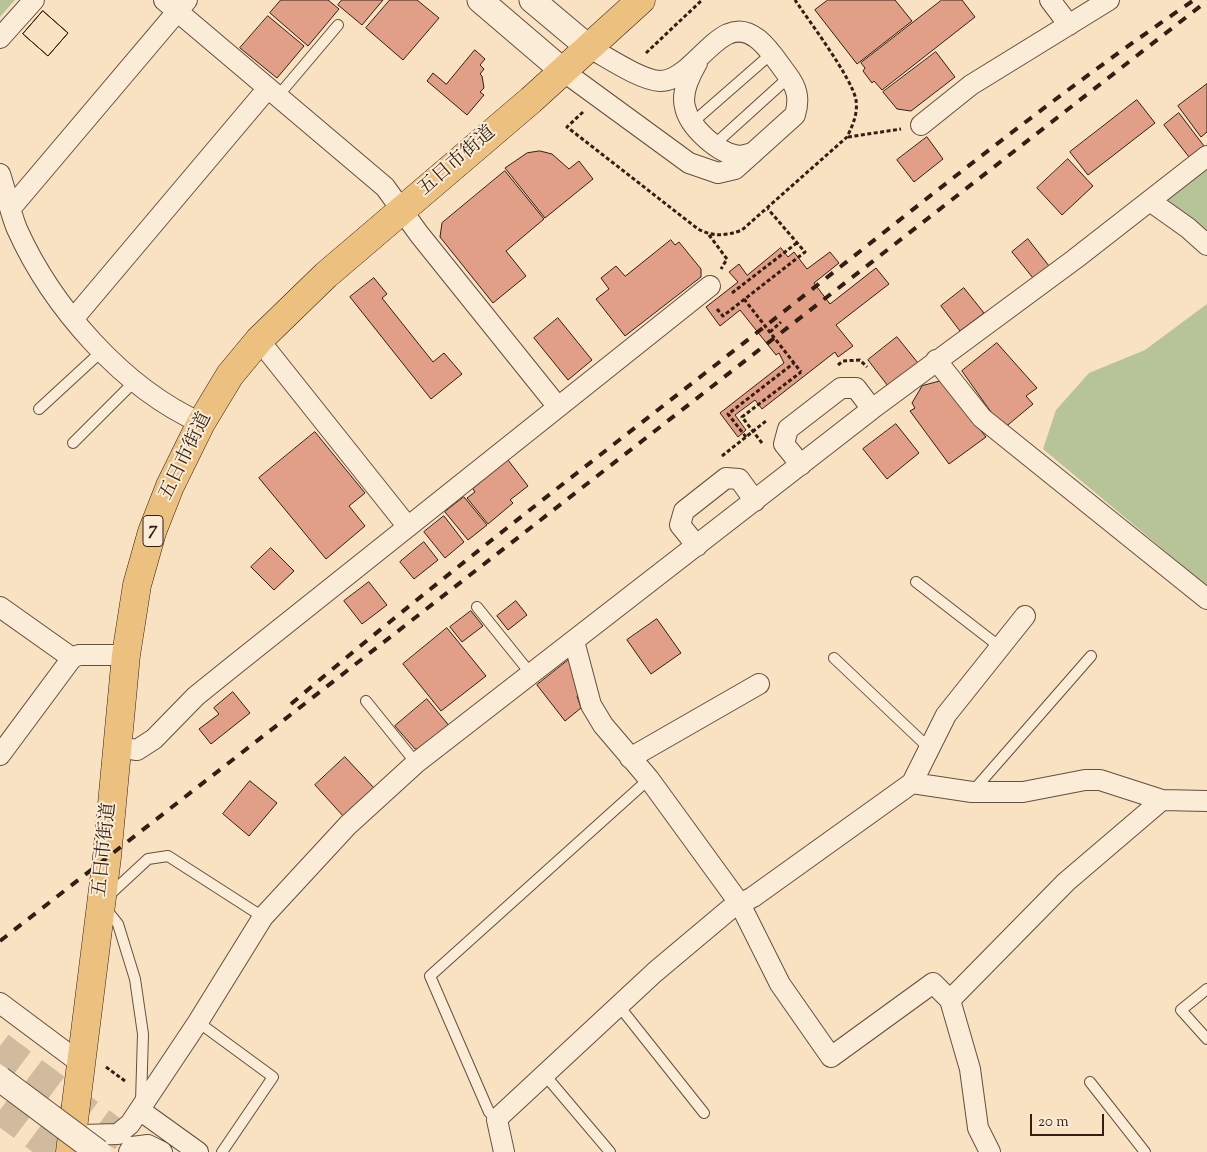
<!DOCTYPE html>
<html>
<head>
<meta charset="utf-8">
<style>
  body { margin:0 }
  #map { position:relative; width:1207px; height:1152px; overflow:hidden; background:#f8e2c1; font-family:"Sorts Mill Goudy",serif }
  canvas { display:block }
  .scale { position:absolute; left:1030px; top:1114px; width:74px; height:22px; box-sizing:border-box; border:2px solid #311f13; border-top:0; padding-left:6px; font-size:15px; line-height:18px; white-space:nowrap; color:#311f13; -webkit-text-stroke:4px #faecd7; paint-order:stroke }
</style>
</head>
<body>
<div id="map">
<canvas width="1207" height="1152"></canvas>
<div class="scale">20 m</div>
</div>
<script>
const context = document.querySelector('canvas').getContext('2d');
context.lineJoin = 'round';
function fillPath(path, color) {
  context.fillStyle = color;
  context.fill(path, 'evenodd');
}
function trace(path, color, width, dash) {
  context.strokeStyle = color;
  context.lineWidth = width;
  context.lineCap = dash ? 'butt' : 'round';
  context.setLineDash(dash || []);
  context.stroke(path);
}
function write(font, color, halo, rows, align = 'center') {
  context.font = font + ' "Sorts Mill Goudy","Noto Serif JP",serif';
  context.lineWidth = 4;
  context.setLineDash([]);
  context.textBaseline = 'middle';
  context.strokeStyle = halo;
  context.fillStyle = color;
  for (const [text, x, y, turn = 0] of rows) {
    context.save();
    context.translate(x, y);
    context.rotate((+turn || 0) * Math.PI / 180);
    context.textAlign = isNaN(turn) ? turn : align;
    if (halo) context.strokeText(text, 0, 0);
    context.fillText(text, 0, 0);
    context.restore();
  }
}
fillPath(new Path2D(`
  M 0,0 L 15,0 L 0,17 Z
  M 1207,169 L 1207,232 L 1163,203 Z
  M 1207,304 L 1207,586 L 1043,449 L 1056,410 L 1089,373 L 1145,350 Z`), '#b7c498');
const building = new Path2D(`
  M 281,0 L 328,0 L 339,9 L 308,46 L 270,13 Z
  M 342,0 L 383,0 L 362,25 L 338,5 Z
  M 390,0 L 417,0 L 439,18 L 403,60 L 366,28 Z
  M 828,0 L 895,0 L 912,21 L 857,64 L 815,10 Z
  M 942,0 L 962,0 L 975,17 L 882,90 L 874,81 L 872,83 L 863,71 L 865,68 L 861,63 Z
  M 43,11 L 68,33 L 48,56 L 23,34 Z
  M 43,11 L 68,33 L 48,56 L 23,34 Z
  M 268,16 L 304,46 L 277,78 L 240,48 Z
  M 475,50 L 485,59 L 480,65 L 484,69 L 480,74 L 482,76 L 484,88 L 480,92 L 484,95 L 467,115 L 427,81 L 433,73 L 446,84 Z
  M 936,52 L 955,77 L 911,111 L 897,109 L 883,92 Z
  M 1207,84 L 1207,132 L 1201,137 L 1178,106 Z
  M 1137,100 L 1155,123 L 1088,175 L 1070,152 Z
  M 1179,113 L 1204,146 L 1189,157 L 1164,125 Z
  M 927,137 L 943,159 L 914,182 L 897,160 Z
  M 540,151 L 552,154 L 569,169 L 579,161 L 593,179 L 545,218 L 505,168 L 527,153 Z
  M 1068,159 L 1093,186 L 1062,215 L 1037,188 Z
  M 505,171 L 544,219 L 506,251 L 526,276 L 493,303 L 440,237 L 442,223 Z
  M 1028,239 L 1049,266 L 1033,278 L 1012,252 Z
  M 671,240 L 675,245 L 679,242 L 701,269 L 701,277 L 625,336 L 596,299 L 609,289 L 601,278 L 616,266 L 625,276 Z
  M 781,248 L 788,257 L 794,252 L 807,269 L 830,252 L 839,263 L 814,283 L 830,304 L 876,268 L 889,284 L 836,325 L 853,346 L 838,357 L 835,352 L 762,409 L 755,400 L 735,415 L 746,430 L 738,437 L 720,413 L 784,363 L 779,353 L 776,355 L 740,310 L 720,326 L 706,307 L 738,282 L 729,272 L 739,264 L 747,275 Z
  M 374,278 L 387,294 L 382,298 L 433,362 L 444,353 L 462,374 L 431,399 L 350,297 Z
  M 964,288 L 984,313 L 960,331 L 941,306 Z
  M 558,318 L 592,360 L 568,380 L 534,338 Z
  M 897,337 L 918,363 L 888,386 L 868,360 Z
  M 997,343 L 1037,388 L 1026,396 L 1033,404 L 1003,429 L 962,371 Z
  M 941,381 L 986,437 L 949,464 L 910,411 L 915,408 L 912,403 L 922,386 Z
  M 896,424 L 919,453 L 887,479 L 863,449 Z
  M 315,432 L 365,493 L 349,506 L 365,526 L 326,559 L 259,478 Z
  M 508,460 L 528,486 L 510,500 L 513,503 L 488,524 L 467,498 L 475,492 L 473,489 Z
  M 464,497 L 487,525 L 468,540 L 445,512 Z
  M 444,516 L 464,542 L 445,558 L 424,532 Z
  M 424,542 L 438,560 L 414,579 L 400,562 Z
  M 271,548 L 294,571 L 274,590 L 251,567 Z
  M 369,582 L 387,605 L 362,624 L 344,601 Z
  M 516,601 L 527,615 L 508,630 L 497,616 Z
  M 471,611 L 483,626 L 462,642 L 450,627 Z
  M 657,619 L 681,653 L 651,674 L 627,640 Z
  M 447,628 L 486,676 L 441,711 L 403,664 Z
  M 571,658 L 582,692 L 577,696 L 581,708 L 565,721 L 537,685 Z
  M 233,692 L 250,713 L 211,744 L 199,729 L 219,714 L 214,708 Z
  M 427,699 L 451,728 L 424,750 L 415,749 L 395,726 Z
  M 345,757 L 375,789 L 344,817 L 315,785 Z
  M 250,781 L 277,803 L 249,836 L 223,814 Z`);
fillPath(building, '#e29f87');
trace(building, '#311f13', 1);
trace(new Path2D(`
  M 0,1046 L 135,1147
  M 0,1110 L 56,1152`), '#d0bb9e', 28, [28, 14]);
const service = new Path2D(`
  M 278,96 L 338,25
  M 692,123 L 771,54
  M 715,144 L 789,77
  M 39,409 L 102,351
  M 73,443 L 134,382
  M 916,582 L 1000,647
  M 477,607 L 531,674
  M 834,658 L 930,749
  M 366,701 L 416,763
  M 973,791 L 1091,656
  M 107,897 L 148,859 L 168,856 L 263,917
  M 106,909 L 118,924 L 135,979 L 143,1034 L 141,1102
  M 1207,989 L 1181,1010 L 1207,1039
  M 619,1006 L 704,1113
  M 198,1022 L 273,1077 L 222,1152
  M 544,1074 L 610,1152
  M 1090,1082 L 1145,1152
  M 497,1120 L 489,1112 L 430,976 L 649,779`);
const minor = new Path2D(`
  M 164,0 L 385,187 L 419,234 L 558,407
  M 1050,0 L 1069,25
  M 0,38 L 34,0
  M 697,63 C 690,75 681,92 685,107 C 689,127 718,153 738,156 C 743,156 749,154 753,153
  M 563,71 L 689,163 L 718,173 L 735,169 L 795,115 C 800,98 797,87 786,73 C 773,56 754,22 728,34 C 714,40 697,61 684,71 C 677,76 670,81 660,81 C 640,80 607,57 588,47
  M 921,125 L 971,85 L 1109,0
  M 0,174 C 6,192 10,212 17,229 C 52,307 123,388 201,423
  M 1150,201 L 1188,228 L 1207,245
  M 11,208 L 187,0
  M 74,318 L 268,88
  M 259,340 L 408,527
  M 936,360 L 982,418 L 1207,599
  M 801,465 L 784,444 L 788,429 L 841,388 L 856,388 L 872,409
  M 697,546 L 680,525 L 684,511 L 726,478 L 739,479 L 755,501
  M 0,607 L 72,658 L 79,655 L 126,655
  M 574,641 L 591,705 L 603,725 L 649,779 L 740,904 L 780,984 L 831,1057 L 933,983 L 950,1000
  M 117,747 L 137,750 L 154,739 L 196,696 L 232,667 L 710,286
  M 0,755 L 72,658
  M 630,758 L 759,684
  M 912,783 L 946,715 L 1025,616
  M 0,1003 L 83,1065
  M 141,1111 L 198,1152
  M 73,1132 L 82,1135 L 118,1134 L 130,1124 L 198,1022 L 263,917 L 348,825 L 416,763 L 872,409 L 1075,259 L 1207,156
  M 129,1152 L 132,1147 L 148,1145 L 162,1152
  M 504,1152 L 497,1120 L 501,1115 L 655,972 L 730,909 L 753,897 L 912,783 L 972,792 L 1023,792 L 1085,780 L 1100,780 L 1162,800 L 1207,801
  M 990,1152 L 978,1128 L 970,1069 L 950,1000 L 1066,882 L 1162,800`);
const tertiary = new Path2D(`
  M 480,0 L 563,71
  M 532,0 L 588,47`);
const primary = new Path2D(`
  M 70,1152 L 107,857 L 126,655 L 137,585 L 152,532 L 170,486 L 201,423 L 230,375 L 259,340 L 326,275 L 531,100 L 641,0`);
trace(service, '#63503e', 12);
trace(minor, '#63503e', 22);
trace(tertiary, '#63503e', 27);
trace(primary, '#311f13', 29);
trace(new Path2D(`
  M 646,53 L 702,0
  M 583,112 L 567,127 L 698,229 C 713,237 726,236 742,230 L 847,137 C 853,125 858,113 856,100 C 852,78 809,21 795,0
  M 848,137 L 901,129
  M 709,235 L 727,259 L 721,269
  M 732,293 L 798,242
  M 717,309 L 723,316 L 805,252 L 768,209
  M 770,332 L 781,322
  M 838,365 L 843,361 L 860,360 L 867,367
  M 746,437 L 728,414 L 794,363
  M 762,443 L 742,417 L 801,372
  M 722,456 L 766,421
  M 106,1067 L 125,1081`), '#311f13', 3, [4, 2.5]);
trace(service, '#faecd7', 10);
trace(minor, '#faecd7', 20);
trace(tertiary, '#faecd7', 25);
trace(primary, '#ecc180', 28);
trace(new Path2D(`
  M 291,704 C 443,575 602,454 759,331 C 902,219 1044,102 1194,0
  M 0,941 L 1207,1`), '#311f13', 4, [9, 9]);
const tertiaryBridge = new Path2D(`
  M 0,1079 L 98,1152`);
trace(tertiaryBridge, '#63503e', 27, []);
trace(new Path2D(`
  M 744,299 L 801,372`), '#311f13', 3, [4, 2.5]);
trace(tertiaryBridge, '#faecd7', 25);
for (const [x, y, w] of [
  [153,531,20]
]) {
  const box = new Path2D();
  box.roundRect(x - w / 2, y - 15.5, w, 31, 4);
  context.fillStyle = '#faecd7';
  context.fill(box);
  trace(box, '#311f13', 1);
}
write('bold 18px', '#311f13', null, [
  ["7",153,531]
]);
write('19px', '#311f13', '#faecd7', [
  ["五日市街道",458,162,-41],
  ["五日市街道",187,457,-64],
  ["五日市街道",106,850,-84]
]);
</script>
</body>
</html>
